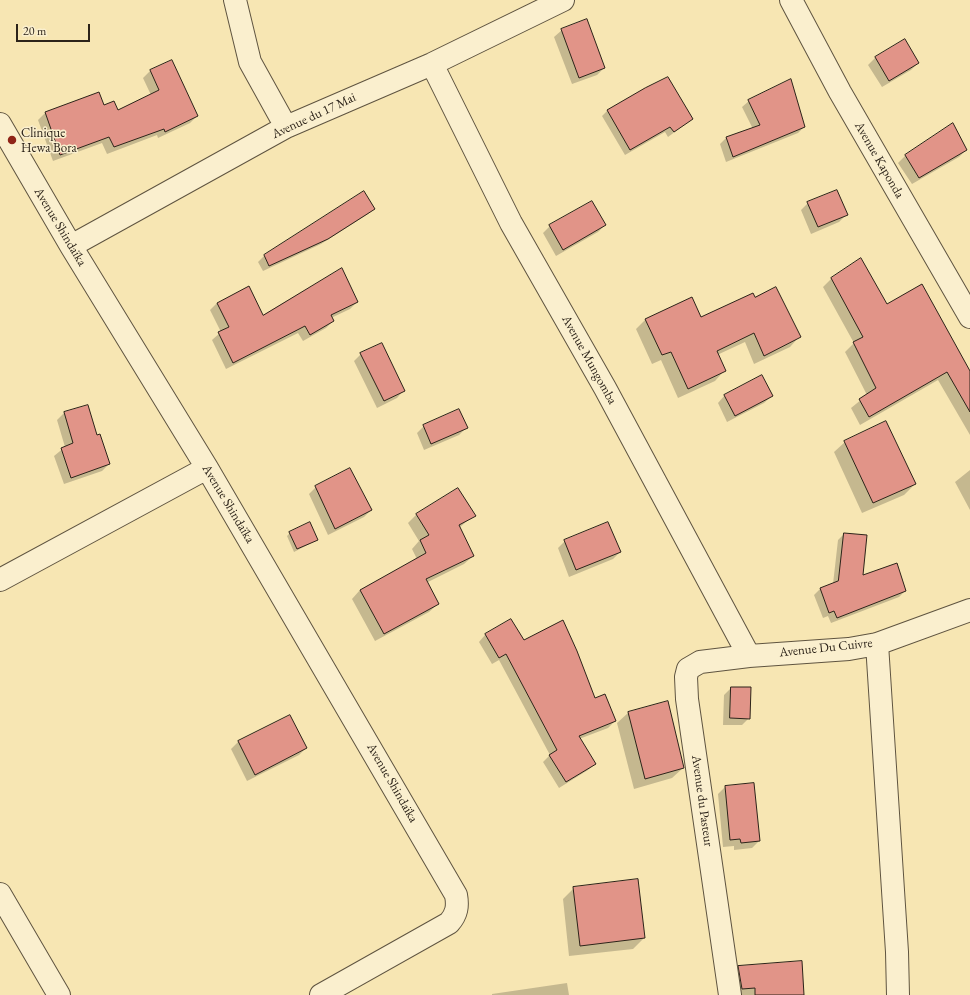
<!DOCTYPE html>
<html>
<head>
<meta charset="utf-8">
<style>
  body { margin:0 }
  #map { position:relative; width:970px; height:995px; overflow:hidden; background:#f7e6b3; font-family:"EB Garamond",serif }
  canvas { display:block }
  .scale { position:absolute; left:16px; top:24px; width:74px; height:18px; box-sizing:border-box; border:2px solid #2c2319; border-top:0; padding-left:5px; font-size:12px; line-height:14px; white-space:nowrap; color:#2c2319; -webkit-text-stroke:3px #faefce; paint-order:stroke }
</style>
</head>
<body>
<div id="map">
<canvas width="970" height="995"></canvas>
<div class="scale">20 m</div>
</div>
<script>
const context = document.querySelector('canvas').getContext('2d');
context.lineJoin = 'round';
function fillPath(path, color) {
  context.fillStyle = color;
  context.fill(path, 'evenodd');
}
function trace(path, color, width, dash) {
  context.strokeStyle = color;
  context.lineWidth = width;
  context.lineCap = dash ? 'butt' : 'round';
  context.setLineDash(dash || []);
  context.stroke(path);
}
function write(font, color, halo, rows, align = 'center') {
  context.font = font + ' "EB Garamond",serif';
  context.lineWidth = 3;
  context.setLineDash([]);
  context.textBaseline = 'middle';
  context.strokeStyle = halo;
  context.fillStyle = color;
  for (const [text, x, y, turn = 0] of rows) {
    context.save();
    context.translate(x, y);
    context.rotate((+turn || 0) * Math.PI / 180);
    context.textAlign = isNaN(turn) ? turn : align;
    if (halo) context.strokeText(text, 0, 0);
    context.fillText(text, 0, 0);
    context.restore();
  }
}
fillPath(new Path2D(`
  M 562,30 L 604,68 L 597,75 L 572,84 L 554,37 Z
  M 904,40 L 918,63 L 911,70 L 882,87 L 868,65 L 875,58 Z
  M 171,61 L 197,116 L 190,123 L 158,138 L 157,135 L 107,154 L 102,143 L 53,161 L 38,120 L 45,113 L 99,93 L 104,106 L 118,111 L 151,95 L 143,78 L 150,71 Z
  M 749,101 L 804,127 L 798,133 L 726,162 L 720,144 L 726,138 L 753,129 L 742,107 Z
  M 608,110 L 692,119 L 668,137 L 665,132 L 625,155 L 602,116 Z
  M 953,124 L 966,150 L 959,157 L 912,184 L 898,163 L 905,156 Z
  M 363,192 L 374,209 L 368,214 L 321,244 L 263,271 L 258,262 L 264,256 Z
  M 808,203 L 846,215 L 839,222 L 811,234 L 801,210 Z
  M 605,225 L 598,232 L 556,256 L 543,233 L 550,226 Z
  M 832,278 L 887,305 L 970,373 L 970,435 L 938,380 L 860,425 L 851,408 L 867,395 L 845,352 L 854,343 L 823,287 Z
  M 357,302 L 350,309 L 331,318 L 333,321 L 326,328 L 303,341 L 298,333 L 226,369 L 212,340 L 221,332 L 210,310 L 217,303 L 262,316 Z
  M 700,318 L 799,337 L 790,347 L 754,364 L 745,342 L 717,355 L 724,371 L 715,381 L 678,398 L 661,360 L 652,364 L 636,329 L 646,319 Z
  M 361,354 L 404,390 L 397,398 L 377,408 L 354,361 Z
  M 725,395 L 772,396 L 764,403 L 727,422 L 718,403 Z
  M 64,413 L 96,436 L 109,464 L 102,471 L 64,484 L 54,456 L 65,447 L 57,420 Z
  M 424,426 L 466,428 L 459,435 L 424,450 L 417,433 Z
  M 845,442 L 915,484 L 904,495 L 862,513 L 834,452 Z
  M 970,470 L 970,510 L 955,482 Z
  M 316,487 L 371,510 L 364,517 L 328,535 L 309,494 Z
  M 457,490 L 474,515 L 459,528 L 473,556 L 464,564 L 426,583 L 438,604 L 429,612 L 375,641 L 352,599 L 360,590 L 417,559 L 412,549 L 419,541 L 408,523 L 416,515 Z
  M 290,533 L 317,540 L 294,552 L 287,536 Z
  M 844,534 L 862,577 L 905,591 L 899,597 L 831,623 L 828,616 L 823,618 L 814,595 L 820,589 L 833,584 L 838,540 Z
  M 565,541 L 620,552 L 613,559 L 569,577 L 558,548 Z
  M 511,620 L 523,641 L 595,699 L 615,721 L 608,728 L 579,739 L 595,764 L 588,770 L 559,788 L 543,762 L 550,755 L 499,660 L 492,664 L 479,642 L 485,635 Z
  M 731,688 L 749,718 L 742,725 L 723,725 L 724,695 Z
  M 668,702 L 683,768 L 672,778 L 634,789 L 617,723 L 628,713 Z
  M 238,742 L 306,748 L 299,755 L 247,781 L 231,749 Z
  M 754,784 L 759,841 L 752,848 L 734,850 L 734,846 L 723,847 L 718,794 L 725,787 Z
  M 574,888 L 644,938 L 633,949 L 569,956 L 563,899 Z
  M 739,967 L 803,995 L 815,995 L 733,995 L 730,975 Z
  M 567,983 L 569,995 L 492,995 L 492,994 Z`), '#0003');
const building = new Path2D(`
  M 587,19 L 605,68 L 579,78 L 561,29 Z
  M 905,39 L 919,63 L 889,81 L 875,57 Z
  M 172,60 L 198,116 L 165,132 L 164,129 L 114,147 L 109,137 L 60,155 L 45,112 L 99,92 L 104,105 L 114,101 L 118,110 L 159,90 L 150,70 Z
  M 668,77 L 693,119 L 674,132 L 670,127 L 630,150 L 607,110 L 645,88 Z
  M 791,79 L 805,127 L 733,157 L 726,137 L 760,125 L 748,100 Z
  M 953,123 L 967,150 L 919,178 L 905,155 Z
  M 837,190 L 848,215 L 818,227 L 807,202 Z
  M 364,191 L 375,209 L 328,239 L 269,266 L 264,255 Z
  M 592,201 L 606,225 L 563,250 L 549,225 Z
  M 861,258 L 887,304 L 922,284 L 970,371 L 970,412 L 947,372 L 869,417 L 859,399 L 876,388 L 853,342 L 863,337 L 831,278 Z
  M 342,268 L 358,302 L 331,315 L 334,321 L 310,335 L 305,326 L 233,363 L 218,332 L 229,327 L 217,303 L 249,286 L 263,315 Z
  M 776,287 L 801,337 L 764,356 L 754,333 L 717,351 L 726,371 L 688,389 L 671,352 L 662,355 L 645,319 L 692,297 L 701,317 L 753,293 L 755,297 Z
  M 382,343 L 405,391 L 384,401 L 360,353 Z
  M 762,375 L 773,396 L 735,416 L 724,395 Z
  M 88,405 L 97,435 L 100,434 L 110,464 L 71,478 L 61,448 L 73,443 L 64,412 Z
  M 459,409 L 468,428 L 431,444 L 423,425 Z
  M 886,421 L 916,484 L 873,503 L 844,441 Z
  M 350,468 L 372,510 L 335,529 L 315,486 Z
  M 458,488 L 476,516 L 459,525 L 474,556 L 426,579 L 439,604 L 384,634 L 360,590 L 426,553 L 420,540 L 429,535 L 416,514 Z
  M 310,522 L 318,540 L 297,549 L 289,532 Z
  M 608,522 L 621,552 L 576,570 L 564,540 Z
  M 844,533 L 867,535 L 863,575 L 897,563 L 906,591 L 837,618 L 834,611 L 829,613 L 820,588 L 838,581 Z
  M 511,619 L 524,640 L 563,620 L 577,651 L 595,698 L 605,694 L 616,721 L 579,736 L 596,764 L 566,782 L 549,755 L 557,750 L 506,654 L 499,658 L 485,634 Z
  M 731,687 L 751,687 L 750,719 L 730,718 Z
  M 668,701 L 684,768 L 645,779 L 628,712 Z
  M 290,715 L 307,748 L 255,775 L 238,741 Z
  M 754,783 L 760,841 L 741,843 L 740,839 L 730,840 L 725,786 Z
  M 638,879 L 645,938 L 580,946 L 573,887 Z
  M 802,961 L 804,995 L 755,995 L 755,988 L 742,989 L 738,966 Z`);
fillPath(building, '#e19488');
trace(building, '#2c2319', 1);
const minor = new Path2D(`
  M 235,0 L 250,62 L 286,127
  M 791,0 L 840,92 L 970,317
  M 432,64 L 511,223 L 605,388 L 749,656
  M 0,124 L 71,246 L 207,468 L 456,895 C 458,906 457,914 449,923 L 321,995
  M 71,246 L 286,127 L 432,64 L 563,0
  M 0,580 L 207,468
  M 877,644 L 897,952 L 898,995
  M 0,894 L 59,995
  M 730,995 L 687,699 L 686,677 L 688,669 L 700,662 L 749,656 L 849,649 L 877,644 L 970,610`);
trace(minor, '#5f5440', 24);
trace(minor, '#faefce', 22);
for (const [x, y, r, color] of [
  [12,140,5,"#8f2418"]
]) {
  const dot = new Path2D();
  dot.arc(x, y, r, 0, 2 * Math.PI);
  context.fillStyle = color;
  context.fill(dot);
  trace(dot, '#faefce', 1.5);
}
write('13px', '#2c2319', '#faefce', [
  ["Avenue du 17 Mai",314,116,-25],
  ["Avenue Kaponda",879,160,60],
  ["Avenue Shindaïka",60,227,59],
  ["Avenue Mungomba",589,360,61],
  ["Avenue Shindaïka",228,504,59],
  ["Avenue Du Cuivre",826,648,-6],
  ["Avenue Shindaïka",392,783,60],
  ["Avenue du Pasteur",702,801,82]
]);
write('13px', '#2c2319', '#faefce', [
  ["Clinique",21,133],
  ["Hewa Bora",21,148]
], 'left');
</script>
</body>
</html>
